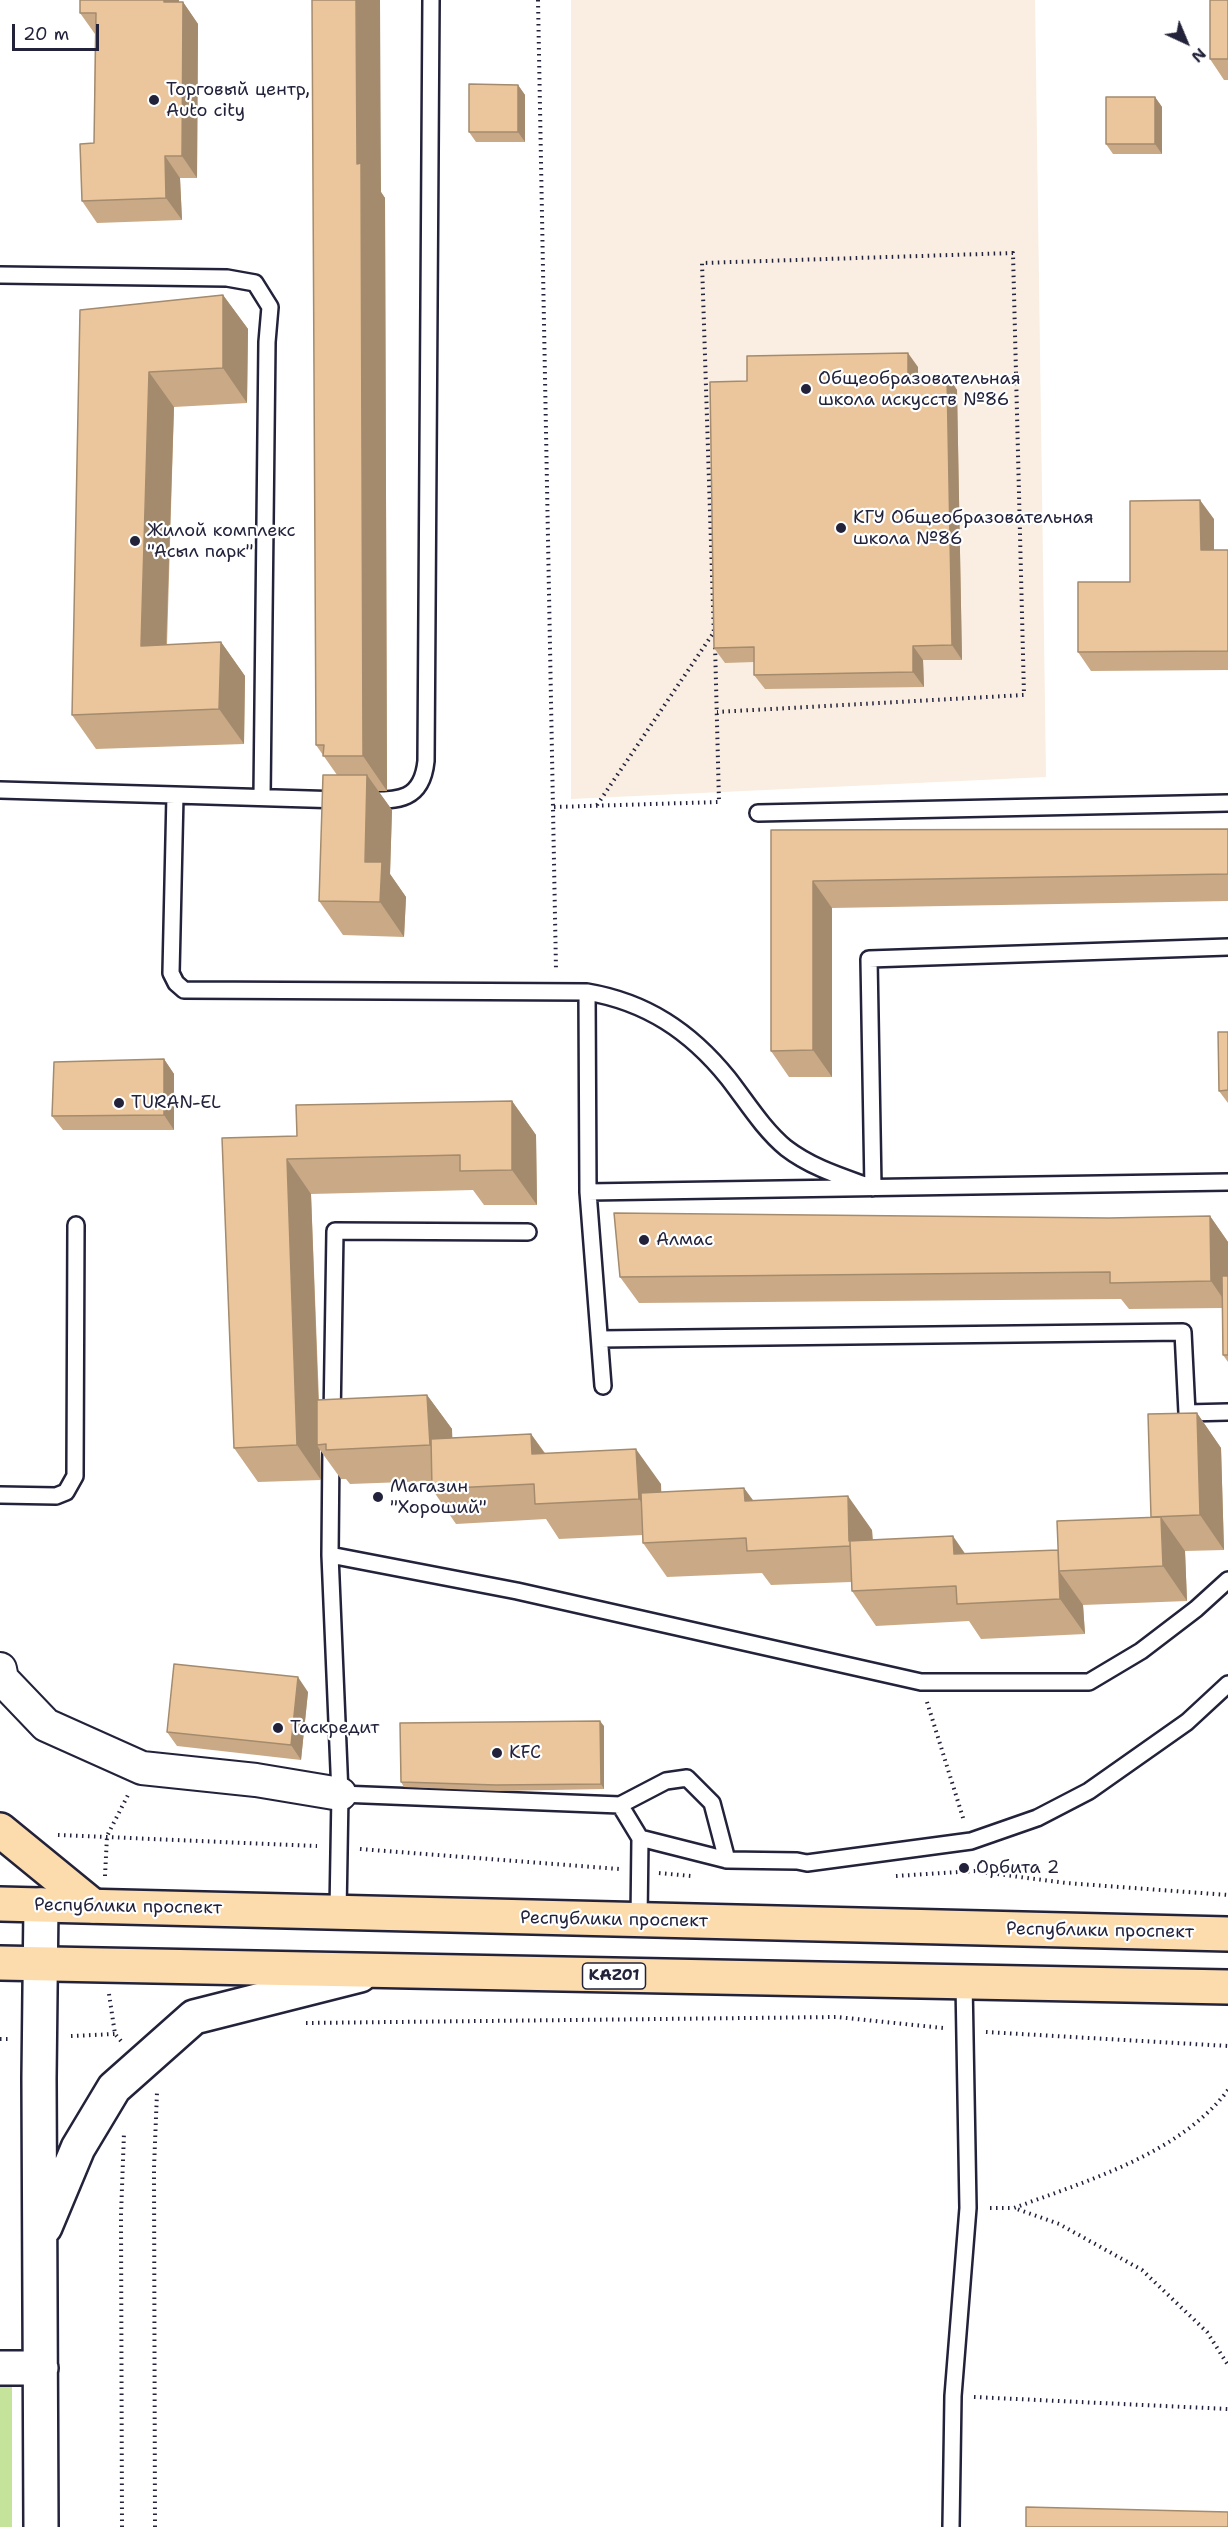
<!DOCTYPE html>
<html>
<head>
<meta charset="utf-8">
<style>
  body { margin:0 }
  #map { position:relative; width:1228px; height:2527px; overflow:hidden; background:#fff; font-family:"Shantell Sans",sans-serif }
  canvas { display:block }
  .north { position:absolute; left:1156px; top:12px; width:60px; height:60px; -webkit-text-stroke:4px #fff; paint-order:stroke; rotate:136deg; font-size:16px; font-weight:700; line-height:24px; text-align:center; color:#22223b }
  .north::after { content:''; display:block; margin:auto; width:21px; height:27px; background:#22223b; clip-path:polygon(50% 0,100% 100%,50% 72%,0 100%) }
  .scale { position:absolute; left:12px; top:24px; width:87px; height:27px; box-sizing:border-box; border:3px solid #22223b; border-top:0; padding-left:8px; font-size:18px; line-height:21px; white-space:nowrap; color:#22223b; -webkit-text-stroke:4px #fff; paint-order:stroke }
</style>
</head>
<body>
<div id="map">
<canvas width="1228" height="2527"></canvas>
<div class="north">N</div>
<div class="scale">20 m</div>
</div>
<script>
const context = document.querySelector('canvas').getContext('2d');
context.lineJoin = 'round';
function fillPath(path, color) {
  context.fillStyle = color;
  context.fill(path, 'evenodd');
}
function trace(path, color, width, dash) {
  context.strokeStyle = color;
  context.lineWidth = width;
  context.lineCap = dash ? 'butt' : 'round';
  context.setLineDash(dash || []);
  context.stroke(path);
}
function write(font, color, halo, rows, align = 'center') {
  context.font = font + ' "Shantell Sans",sans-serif';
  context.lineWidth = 4.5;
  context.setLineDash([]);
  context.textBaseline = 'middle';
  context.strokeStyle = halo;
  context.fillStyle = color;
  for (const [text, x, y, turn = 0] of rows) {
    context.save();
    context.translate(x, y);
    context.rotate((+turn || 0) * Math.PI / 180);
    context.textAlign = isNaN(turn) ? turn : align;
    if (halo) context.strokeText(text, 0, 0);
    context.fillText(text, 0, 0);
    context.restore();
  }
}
fillPath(new Path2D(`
  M 571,0 L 1035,0 L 1046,777 L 571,799 Z`), '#f9eee1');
fillPath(new Path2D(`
  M 0,2385 L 12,2385 L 12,2527 L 0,2527 Z`), '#c5e39a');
const service = new Path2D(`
  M 0,275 L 227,278 L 255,283 L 270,307 L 267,342 L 262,797
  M 0,790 L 175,795 L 171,973 L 176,983 L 184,990 L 587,992 L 588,1192
  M 175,795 L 342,800
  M 366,800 C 399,801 422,800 426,761 L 431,0
  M 758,813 L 1228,803
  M 587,992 C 646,1002 690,1031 728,1078 C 746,1101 763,1129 786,1148 C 812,1168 843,1177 873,1188 L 869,959 L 1228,947
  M 600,1339 L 1183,1332 L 1187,1413 L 1228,1412
  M 603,1386 L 588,1192 L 1228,1182
  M 332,1420 L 335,1231 L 528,1232
  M 331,1447 L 330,1555 L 340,1794 L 338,1912
  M 0,1495 L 56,1496 L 66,1492 L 75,1476 L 76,1225
  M 330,1555 L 517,1591 L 921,1682 L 1089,1682 L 1141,1651 L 1196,1609 L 1228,1580
  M 340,1794 L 620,1805 L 640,1838 L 639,1920
  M 620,1805 L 666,1781 L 687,1778 L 712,1803 L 727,1860 L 797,1861 L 807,1863 L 971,1841 L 1037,1818 L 1089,1791 L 1187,1722 L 1228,1684
  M 640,1838 L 727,1860
  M 951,2527 L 953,2396 L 968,2208 L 964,1982`);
const minor = new Path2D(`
  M 0,1669 L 2,1679 L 46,1725 L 142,1768 L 256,1780 L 340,1794`);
const secondary = new Path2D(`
  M 41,1905 L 39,2078 L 41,2527
  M 45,2227 L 78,2148 L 114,2088 L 194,2017 L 360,1975
  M 0,2368 L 41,2368`);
const primary = new Path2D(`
  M 0,1830 L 93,1906`);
const trunk = new Path2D(`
  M 0,1904 L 1228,1934
  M 0,1963 L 1228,1987`);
trace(service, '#22223b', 20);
trace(minor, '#22223b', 36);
trace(secondary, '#22223b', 38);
trace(primary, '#22223b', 38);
trace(trunk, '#22223b', 38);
trace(new Path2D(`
  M 538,0 L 556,970
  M 714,637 L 702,263 L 1013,253 L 1024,695 L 717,712
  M 597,805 L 714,632
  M 554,807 L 719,802 L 715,644
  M 927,1702 L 964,1821
  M 58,1835 L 317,1846
  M 360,1849 L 619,1869
  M 659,1873 L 691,1876
  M 105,1876 L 107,1836 L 129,1793
  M 896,1876 L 974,1871 L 1066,1883 L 1228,1895
  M 109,1994 L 115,2034 L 121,2041
  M 306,2023 L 837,2017 L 943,2028
  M 986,2032 L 1228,2046
  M 71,2036 L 115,2034
  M 0,2039 L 10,2039
  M 1228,2090 C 1180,2154 1086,2181 1014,2208 L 1059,2224 L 1142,2270 L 1207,2332 L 1228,2365
  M 990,2208 L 1014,2208
  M 974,2397 L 1228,2409
  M 122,2527 L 121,2215 L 124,2133
  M 155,2527 L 154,2168 L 157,2092`), '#22223b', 4, [1.5, 4.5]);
trace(service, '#fff', 15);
trace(minor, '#fff', 32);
trace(secondary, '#fff', 33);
trace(primary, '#fcdcac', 33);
trace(trunk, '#fcdcac', 33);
fillPath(new Path2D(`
  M 1228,0 L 1228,80 L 1224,80 L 1210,59 Z
  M 179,2 L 183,2 L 198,24 L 197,178 L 180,178 L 182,220 L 97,223 L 82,201 L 94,143 L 95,34 L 80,13 Z
  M 518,85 L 525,95 L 525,142 L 476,142 L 469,132 Z
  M 1155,97 L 1162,107 L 1162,154 L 1113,154 L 1106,144 Z
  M 381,192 L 385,198 L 387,791 L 378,791 L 392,810 L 390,874 L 406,897 L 404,937 L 343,935 L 319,901 L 337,775 L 316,745 Z
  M 223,295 L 248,329 L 247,403 L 174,407 L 167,645 L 221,642 L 245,676 L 244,744 L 96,749 L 72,715 L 80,310 Z
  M 918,367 L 918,376 L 947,375 L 957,390 L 962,660 L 923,660 L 924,687 L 765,689 L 754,675 L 754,662 L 725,663 L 714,648 L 747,381 Z
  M 1214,519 L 1214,550 L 1228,550 L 1228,670 L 1091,671 L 1078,652 L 1130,582 Z
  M 1228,829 L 1228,901 L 832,908 L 832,1077 L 789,1077 L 771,1051 L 771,830 Z
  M 1228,1032 L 1228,1103 L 1219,1091 Z
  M 164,1059 L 174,1074 L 174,1130 L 63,1130 L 52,1116 Z
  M 512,1101 L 536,1135 L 537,1205 L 484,1205 L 473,1190 L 311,1194 L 319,1400 L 427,1395 L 452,1429 L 452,1438 L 531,1434 L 545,1453 L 661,1484 L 661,1492 L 744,1488 L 753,1500 L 872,1530 L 873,1540 L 965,1554 L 1058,1550 L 1151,1517 L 1197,1413 L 1221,1448 L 1224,1550 L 1185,1551 L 1187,1601 L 1083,1605 L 1085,1634 L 981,1639 L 969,1621 L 876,1626 L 852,1591 L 851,1582 L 771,1585 L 762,1573 L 667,1577 L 643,1543 L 643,1535 L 559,1539 L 546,1519 L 456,1524 L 432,1489 L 432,1481 L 350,1484 L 346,1479 L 341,1479 L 320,1450 L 321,1480 L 258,1482 L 234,1448 L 222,1138 L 297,1136 Z
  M 1210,1216 L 1228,1242 L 1228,1362 L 1223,1355 L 1222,1308 L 1129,1309 L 1121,1299 L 639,1303 L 620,1277 Z
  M 308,1692 L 301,1760 L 177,1746 L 167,1732 Z
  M 604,1726 L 604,1789 L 499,1791 L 404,1787 L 401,1782 Z`), '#caaa86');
fillPath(new Path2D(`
  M 164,0 L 179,0 L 180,24 L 164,2 Z
  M 356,0 L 380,0 L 381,192 L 385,198 L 387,791 L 363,756 L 357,164 Z
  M 183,2 L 198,24 L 197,178 L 182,156 Z
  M 518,85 L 525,95 L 525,142 L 518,132 Z
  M 1155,97 L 1162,107 L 1162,154 L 1155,144 Z
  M 165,156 L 180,178 L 182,220 L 166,198 Z
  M 223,295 L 248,329 L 247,403 L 223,368 Z
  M 908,353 L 918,367 L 918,391 L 908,376 Z
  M 149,372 L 174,407 L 165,681 L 141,646 Z
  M 947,375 L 957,390 L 962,660 L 952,645 Z
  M 1200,500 L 1214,519 L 1214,569 L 1201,550 Z
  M 221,642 L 245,676 L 244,744 L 219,709 Z
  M 913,646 L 923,660 L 924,687 L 913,672 Z
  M 367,775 L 392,810 L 390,874 L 406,897 L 404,937 L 380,902 L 365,862 Z
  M 813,881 L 832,908 L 832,1077 L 813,1050 Z
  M 164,1059 L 174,1074 L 174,1130 L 164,1115 Z
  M 512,1101 L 536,1135 L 537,1205 L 512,1170 Z
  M 287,1159 L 311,1194 L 320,1445 L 317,1445 L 320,1450 L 321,1480 L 297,1445 Z
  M 1210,1216 L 1228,1242 L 1228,1306 L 1211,1281 Z
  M 427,1395 L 452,1429 L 454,1480 L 430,1445 Z
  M 1197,1413 L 1221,1448 L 1224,1550 L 1200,1515 Z
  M 531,1434 L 555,1468 L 532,1454 Z
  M 636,1449 L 661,1484 L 663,1534 L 639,1499 Z
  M 744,1488 L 769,1523 L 745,1501 Z
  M 848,1496 L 872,1530 L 874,1576 L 849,1541 Z
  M 1161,1517 L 1185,1551 L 1187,1601 L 1163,1566 Z
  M 953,1536 L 977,1571 L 954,1554 Z
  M 1059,1571 L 1083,1605 L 1085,1634 L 1060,1599 Z
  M 298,1677 L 308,1692 L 301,1760 L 291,1745 Z
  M 600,1721 L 604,1726 L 604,1789 L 601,1784 Z`), '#a48b6d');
const building = new Path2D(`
  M 80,0 L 164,0 L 164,2 L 183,2 L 182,156 L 165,156 L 166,198 L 82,201 L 80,144 L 94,143 L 96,13 L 80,13 Z
  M 312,0 L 356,0 L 357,164 L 361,163 L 363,756 L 323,756 L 324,745 L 316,745 Z
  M 1210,0 L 1228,0 L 1228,59 L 1210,59 Z
  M 469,84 L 518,85 L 518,132 L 469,132 Z
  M 1106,97 L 1155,97 L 1155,144 L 1106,144 Z
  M 223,295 L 223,368 L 149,372 L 141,646 L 221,642 L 219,709 L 72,715 L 80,310 Z
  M 908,353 L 908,376 L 947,375 L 952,645 L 913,646 L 913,672 L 754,675 L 754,647 L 714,648 L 710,382 L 747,381 L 747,356 Z
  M 1200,500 L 1201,550 L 1228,550 L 1228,651 L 1078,652 L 1078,582 L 1130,582 L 1130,501 Z
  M 323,775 L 367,775 L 365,862 L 382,862 L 380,902 L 319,901 Z
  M 1228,829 L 1228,874 L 813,881 L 813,1050 L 771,1051 L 771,830 Z
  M 1218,1032 L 1228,1032 L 1228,1090 L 1219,1091 Z
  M 164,1059 L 164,1115 L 52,1116 L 54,1062 Z
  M 512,1101 L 512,1170 L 460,1171 L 460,1155 L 287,1159 L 297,1445 L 234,1448 L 222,1138 L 297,1136 L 296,1105 Z
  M 614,1213 L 1109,1218 L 1210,1216 L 1211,1281 L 1110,1283 L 1110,1272 L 620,1277 Z
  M 1222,1276 L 1228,1276 L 1228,1355 L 1223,1355 Z
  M 427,1395 L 430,1445 L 326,1450 L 326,1444 L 317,1445 L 317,1400 Z
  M 1197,1413 L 1200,1515 L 1151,1517 L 1148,1414 Z
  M 531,1434 L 532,1454 L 636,1449 L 639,1499 L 535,1504 L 534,1484 L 432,1489 L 431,1439 Z
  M 744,1488 L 745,1501 L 848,1496 L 849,1541 L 953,1536 L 954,1554 L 1058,1550 L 1060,1599 L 957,1604 L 956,1586 L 852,1591 L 850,1542 L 850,1546 L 747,1551 L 746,1538 L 643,1543 L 641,1493 Z
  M 1161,1517 L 1163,1566 L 1059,1571 L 1057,1521 Z
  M 174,1664 L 298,1677 L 291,1745 L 167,1732 Z
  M 600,1721 L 601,1784 L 496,1785 L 401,1782 L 400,1723 Z
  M 1026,2507 L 1228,2512 L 1228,2527 L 1026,2527 Z`);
fillPath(building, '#ebc69c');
trace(building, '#a48b6d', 1.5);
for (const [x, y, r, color] of [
  [154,100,6,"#22223b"],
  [806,389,6,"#22223b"],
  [841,528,6,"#22223b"],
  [135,541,6,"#22223b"],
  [119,1103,6,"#22223b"],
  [644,1240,6,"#22223b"],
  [378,1497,6,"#22223b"],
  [278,1728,6,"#22223b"],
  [497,1753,6,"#22223b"],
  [964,1868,6,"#22223b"]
]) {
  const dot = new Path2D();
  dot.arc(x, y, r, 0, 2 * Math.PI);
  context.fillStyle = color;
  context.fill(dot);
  trace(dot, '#fff', 2);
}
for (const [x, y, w] of [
  [614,1976,63]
]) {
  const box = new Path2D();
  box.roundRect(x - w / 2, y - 13, w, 26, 4.5);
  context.fillStyle = '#fff';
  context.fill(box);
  trace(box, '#22223b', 1.5);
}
write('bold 16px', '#22223b', null, [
  ["KАZ01",614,1976]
]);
write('18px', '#22223b', '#fff', [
  ["Торговый центр,",166,90],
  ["Auto city",166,111],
  ["Общеобразовательная",818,379],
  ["школа искусств №86",818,400],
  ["КГУ Общеобразовательная",853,518],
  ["школа №86",853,539],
  ["Жилой комплекс",147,531],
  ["\"Асыл парк\"",147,552],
  ["TURAN-EL",131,1103],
  ["Алмас",656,1240],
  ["Магазин",390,1487],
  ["\"Хороший\"",390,1508],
  ["Таскредит",290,1728],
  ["KFC",509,1753],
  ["Орбита 2",976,1868]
], 'left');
write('18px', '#22223b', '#fff', [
  ["Республики проспект",128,1907,1],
  ["Республики проспект",614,1920,1],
  ["Республики проспект",1100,1931,1]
]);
</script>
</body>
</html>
